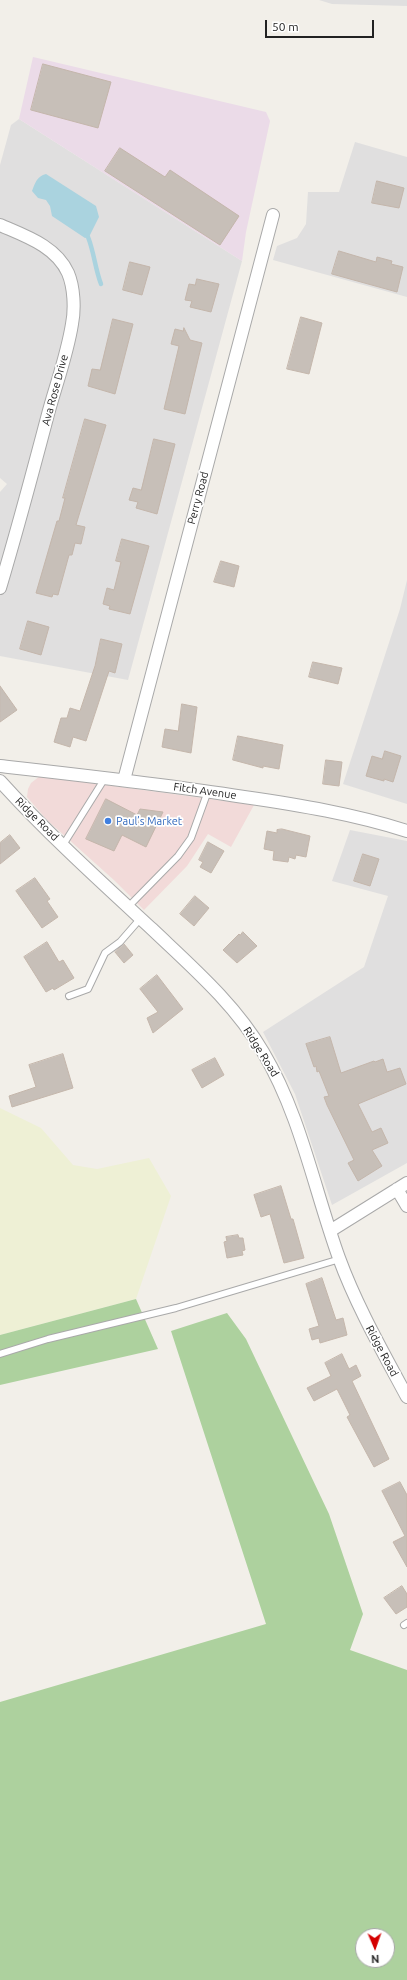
<!DOCTYPE html>
<html>
<head>
<meta charset="utf-8">
<style>
  body { margin:0 }
  #map { position:relative; width:407px; height:1980px; overflow:hidden; background:#f2efe9; font-family:Ubuntu,sans-serif }
  canvas { display:block }
  .north { position:absolute; left:355px; top:1928px; width:40px; height:40px; box-sizing:border-box; background:#fff; border:1px solid #a7a7a7; border-radius:50%; rotate:178deg; font-size:11px; font-weight:700; line-height:16px; text-align:center; color:#222 }
  .north::after { content:''; display:block; margin:auto; width:14px; height:18px; background:#d40000; clip-path:polygon(50% 0,100% 100%,50% 72%,0 100%) }
  .scale { position:absolute; left:265px; top:20px; width:109px; height:18px; box-sizing:border-box; border:2px solid #222; border-top:0; padding-left:5px; font-size:12px; line-height:14px; white-space:nowrap; color:#222; -webkit-text-stroke:3px #fff; paint-order:stroke }
</style>
</head>
<body>
<div id="map">
<canvas width="407" height="1980"></canvas>
<div class="north">N</div>
<div class="scale">50 m</div>
</div>
<script>
const context = document.querySelector('canvas').getContext('2d');
context.lineJoin = 'round';
function fillPath(path, color) {
  context.fillStyle = color;
  context.fill(path, 'evenodd');
}
function trace(path, color, width, dash) {
  context.strokeStyle = color;
  context.lineWidth = width;
  context.lineCap = dash ? 'butt' : 'round';
  context.setLineDash(dash || []);
  context.stroke(path);
}
function write(font, color, halo, rows, align = 'center') {
  context.font = font + ' Ubuntu,sans-serif';
  context.lineWidth = 3.5;
  context.setLineDash([]);
  context.textBaseline = 'middle';
  context.strokeStyle = halo;
  context.fillStyle = color;
  for (const [text, x, y, turn = 0] of rows) {
    context.save();
    context.translate(x, y);
    context.rotate((+turn || 0) * Math.PI / 180);
    context.textAlign = isNaN(turn) ? turn : align;
    if (halo) context.strokeText(text, 0, 0);
    context.fillText(text, 0, 0);
    context.restore();
  }
}
fillPath(new Path2D(`
  M 319,0 L 407,0 L 407,6 L 332,4 Z
  M 19,119 L 242,261 L 128,680 L 0,656 L 0,492 L 7,484 L 0,478 L 0,165 L 11,125 Z
  M 355,142 L 407,157 L 407,297 L 273,260 L 277,246 L 297,238 L 306,224 L 308,192 L 339,192 Z
  M 407,580 L 407,804 L 343,784 L 400,609 Z
  M 350,830 L 407,841 L 407,1163 L 332,1205 L 295,1094 L 263,1032 L 364,967 L 388,896 L 332,881 Z`), '#e0dfdf');
fillPath(new Path2D(`
  M 40,776 L 254,805 L 231,847 L 208,834 L 187,866 L 144,910 L 115,881 L 47,820 L 27,797 L 28,789 L 31,783 Z`), '#f2dad9');
fillPath(new Path2D(`
  M 33,57 L 266,112 L 270,121 L 246,232 L 242,261 L 19,119 Z`), '#ebdbe8');
fillPath(new Path2D(`
  M 0,1108 L 41,1128 L 73,1165 L 97,1169 L 149,1158 L 171,1196 L 136,1299 L 0,1335 Z`), '#eef0d5');
fillPath(new Path2D(`
  M 136,1299 L 158,1349 L 0,1385 L 0,1335 Z
  M 227,1313 L 246,1339 L 329,1514 L 363,1614 L 350,1650 L 407,1670 L 407,1980 L 0,1980 L 0,1702 L 266,1624 L 171,1331 ZM 363,1936 L 387,1936 L 387,1960 L 363,1960 Z`), '#add19e');
fillPath(new Path2D(`
  M 46,174 L 96,206 L 99,217 L 89,237 L 85,238 L 52,216 L 50,206 L 46,200 L 38,198 L 32,191 C 35,183 37,176 46,174 Z`), '#aad3df');
trace(new Path2D(`
  M 88,237 C 94,252 95,268 101,284`), '#aad3df', 4.5);
const building = new Path2D(`
  M 43,64 L 111,82 L 98,128 L 31,110 Z
  M 120,148 L 165,177 L 170,170 L 239,216 L 220,245 L 105,171 Z
  M 377,181 L 404,188 L 399,208 L 372,203 Z
  M 339,251 L 376,262 L 377,257 L 392,261 L 391,264 L 403,267 L 397,292 L 332,274 Z
  M 130,262 L 150,267 L 142,295 L 123,290 Z
  M 197,279 L 219,284 L 211,312 L 190,307 L 192,301 L 185,300 L 189,284 L 195,285 Z
  M 301,317 L 322,323 L 309,374 L 287,369 Z
  M 113,319 L 133,324 L 115,394 L 88,386 L 92,369 L 100,370 Z
  M 184,328 L 190,340 L 202,343 L 185,414 L 164,409 L 179,346 L 171,344 L 175,329 L 183,331 Z
  M 85,419 L 106,425 L 76,525 L 85,527 L 81,544 L 75,543 L 72,555 L 69,555 L 58,595 L 53,594 L 52,597 L 36,593 L 57,521 L 59,521 L 65,498 L 63,498 Z
  M 154,439 L 175,444 L 157,514 L 136,508 L 138,502 L 129,500 L 133,488 L 141,490 Z
  M 122,539 L 149,546 L 130,614 L 109,609 L 110,606 L 103,604 L 107,588 L 114,590 L 121,562 L 116,561 Z
  M 221,561 L 239,566 L 234,587 L 214,582 Z
  M 28,621 L 49,627 L 41,655 L 20,649 Z
  M 101,639 L 122,644 L 115,673 L 109,671 L 86,741 L 73,737 L 70,747 L 54,742 L 61,718 L 67,718 L 70,708 L 80,711 L 95,666 Z
  M 313,662 L 342,668 L 338,684 L 309,677 Z
  M 0,686 L 17,710 L 0,722 Z
  M 182,704 L 197,707 L 191,753 L 162,747 L 165,729 L 178,731 Z
  M 238,736 L 283,745 L 279,769 L 263,766 L 263,768 L 233,760 Z
  M 385,751 L 401,756 L 393,782 L 384,779 L 384,781 L 366,776 L 372,756 L 382,759 Z
  M 326,760 L 342,762 L 339,786 L 323,784 Z
  M 106,799 L 137,815 L 140,809 L 163,812 L 146,847 L 122,835 L 114,851 L 86,839 Z
  M 282,829 L 310,836 L 306,857 L 296,855 L 295,859 L 289,857 L 288,862 L 273,860 L 274,851 L 264,849 L 267,831 L 277,833 L 277,830 Z
  M 10,835 L 20,848 L 0,864 L 0,843 Z
  M 208,842 L 224,851 L 211,873 L 200,867 L 203,862 L 199,860 Z
  M 363,854 L 379,859 L 370,886 L 354,881 Z
  M 35,878 L 50,899 L 47,901 L 58,917 L 42,928 L 16,891 Z
  M 195,896 L 209,908 L 194,926 L 180,914 Z
  M 243,932 L 257,946 L 237,963 L 223,950 L 239,934 L 240,935 Z
  M 47,942 L 59,962 L 63,960 L 74,978 L 54,990 L 53,988 L 46,992 L 24,957 Z
  M 124,944 L 133,955 L 124,963 L 115,952 Z
  M 157,975 L 183,1009 L 153,1033 L 147,1018 L 158,1012 L 140,989 Z
  M 330,1037 L 341,1073 L 374,1061 L 375,1062 L 383,1059 L 387,1072 L 400,1068 L 406,1084 L 358,1104 L 372,1132 L 381,1128 L 388,1143 L 372,1150 L 382,1166 L 358,1181 L 348,1163 L 354,1160 L 327,1105 L 324,1097 L 329,1096 L 319,1071 L 317,1072 L 316,1066 L 314,1067 L 306,1044 Z
  M 63,1054 L 73,1088 L 12,1107 L 9,1096 L 36,1087 L 29,1065 Z
  M 215,1058 L 224,1075 L 202,1088 L 192,1070 Z
  M 281,1186 L 291,1219 L 293,1219 L 304,1258 L 284,1263 L 270,1214 L 261,1217 L 254,1195 Z
  M 238,1235 L 239,1238 L 243,1238 L 245,1250 L 242,1251 L 243,1255 L 227,1258 L 224,1242 L 227,1241 L 226,1237 Z
  M 322,1278 L 336,1320 L 343,1318 L 347,1335 L 320,1343 L 319,1338 L 312,1340 L 309,1329 L 319,1326 L 306,1284 Z
  M 342,1354 L 349,1369 L 356,1365 L 361,1376 L 352,1381 L 389,1459 L 374,1467 L 347,1417 L 350,1415 L 337,1389 L 314,1401 L 307,1388 L 331,1376 L 325,1363 Z
  M 400,1482 L 407,1495 L 407,1567 L 393,1542 L 405,1536 L 382,1491 Z
  M 402,1586 L 407,1594 L 407,1607 L 396,1614 L 384,1598 Z`);
fillPath(building, '#c7bfb8');
trace(building, '#c4b6ab', 1);
const lane = new Path2D(`
  M 63,845 L 105,778
  M 128,907 L 178,856 L 191,838 L 208,791
  M 69,996 L 88,989 L 105,953 L 120,942 L 140,919
  M 0,1354 L 48,1339 L 176,1308 L 340,1259
  M 404,1625 L 407,1623`);
const street = new Path2D(`
  M 0,225 C 25,236 56,246 68,273 C 74,287 75,309 72,324 C 67,356 55,387 47,418 C 32,475 17,531 0,588
  M 0,766 C 81,775 163,784 244,797 C 299,805 354,814 407,831
  M 124,780 L 273,215
  M 0,781 C 47,833 100,881 152,929 C 192,967 235,1004 263,1052 C 301,1116 314,1189 339,1258 C 357,1307 383,1352 407,1397
  M 397,1189 L 407,1206
  M 330,1231 L 407,1183`);
trace(lane, '#a9a9a9', 8);
trace(street, '#a9a9a9', 14);
trace(lane, '#fff', 6);
trace(street, '#fff', 12);
for (const [x, y, r, color] of [
  [108,821,4,"#3f7fe0"]
]) {
  const dot = new Path2D();
  dot.arc(x, y, r, 0, 2 * Math.PI);
  context.fillStyle = color;
  context.fill(dot);
  trace(dot, '#fff', 1.5);
}
write('11px', '#222', '#fff', [
  ["Ava Rose Drive",55,390,-75],
  ["Perry Road",198,498,-75],
  ["Fitch Avenue",205,791,8],
  ["Ridge Road",37,819,45],
  ["Ridge Road",261,1052,58],
  ["Ridge Road",382,1351,62]
]);
write('11px', '#366cbe', '#fff', [
  ["Paul’s Market",116,821]
], 'left');
</script>
</body>
</html>
